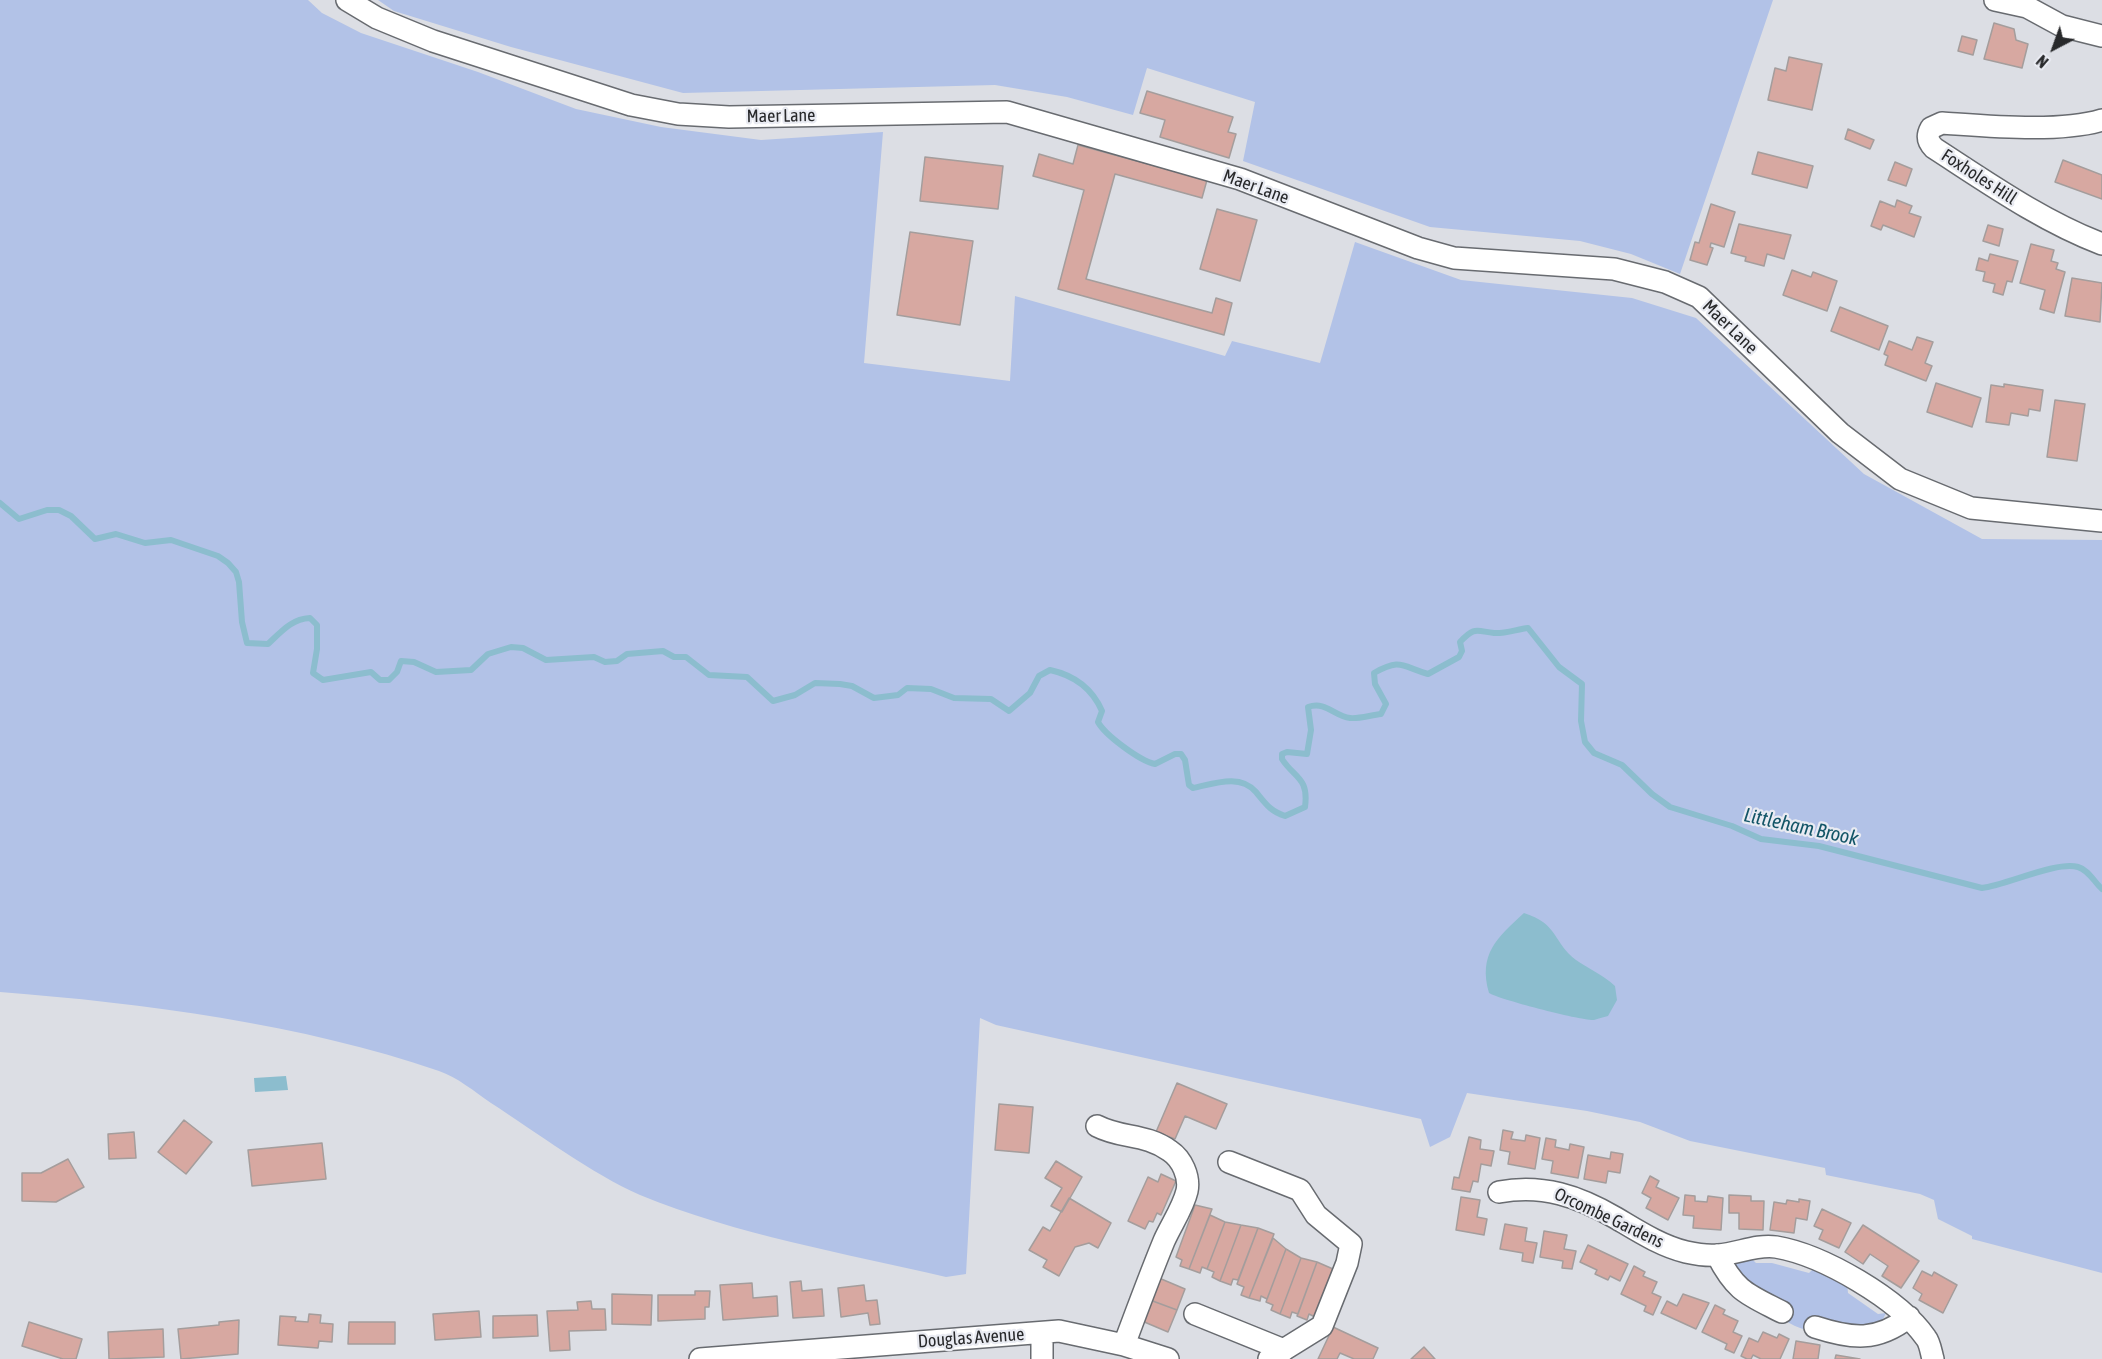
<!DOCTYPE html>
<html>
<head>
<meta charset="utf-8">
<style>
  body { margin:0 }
  #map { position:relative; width:2102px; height:1359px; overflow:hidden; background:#dcdee4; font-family:"Asap Condensed",sans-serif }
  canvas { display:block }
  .north { position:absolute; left:2024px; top:18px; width:60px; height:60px; -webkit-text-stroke:4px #e9ebf2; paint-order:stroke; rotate:221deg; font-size:16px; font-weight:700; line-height:24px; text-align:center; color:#28292b }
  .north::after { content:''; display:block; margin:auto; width:21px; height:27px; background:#28292b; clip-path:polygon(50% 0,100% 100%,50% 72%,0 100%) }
</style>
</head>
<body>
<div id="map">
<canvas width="2102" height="1359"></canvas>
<div class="north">N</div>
</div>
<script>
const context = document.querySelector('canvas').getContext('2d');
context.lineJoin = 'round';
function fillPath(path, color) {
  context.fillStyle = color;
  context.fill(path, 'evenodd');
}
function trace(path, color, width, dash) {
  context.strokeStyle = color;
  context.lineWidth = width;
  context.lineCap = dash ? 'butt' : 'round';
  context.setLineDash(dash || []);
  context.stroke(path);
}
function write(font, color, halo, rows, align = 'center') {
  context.font = font + ' "Asap Condensed",sans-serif';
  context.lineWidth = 4.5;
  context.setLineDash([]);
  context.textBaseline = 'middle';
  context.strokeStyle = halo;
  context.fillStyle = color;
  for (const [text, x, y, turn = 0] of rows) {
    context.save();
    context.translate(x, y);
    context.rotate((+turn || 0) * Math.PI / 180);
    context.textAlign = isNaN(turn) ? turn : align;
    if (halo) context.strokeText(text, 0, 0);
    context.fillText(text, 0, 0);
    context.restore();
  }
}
fillPath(new Path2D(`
  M 0,0 L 308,0 L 322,13 L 361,33 L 478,72 L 576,109 L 661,127 L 761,140 L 883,132 L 864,363 L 1010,381 L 1015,296 L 1225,356 L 1232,341 L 1320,363 L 1355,242 L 1461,280 L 1632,298 L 1696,318 L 1864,474 L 1982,539 L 2102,540 L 2102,1273 L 1972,1239 L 1972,1236 L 1938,1219 L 1934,1200 L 1920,1194 L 1826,1175 L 1825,1168 L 1690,1141 L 1640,1122 L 1587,1111 L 1467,1093 L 1450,1137 L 1430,1147 L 1421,1119 L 996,1025 L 980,1018 L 966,1274 L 946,1277 C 844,1253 737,1235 640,1195 C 592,1174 536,1132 491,1103 C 475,1092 457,1077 439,1071 C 303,1024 143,1003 0,992 Z
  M 378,0 L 1773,0 L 1680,274 L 1631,254 L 1580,241 L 1430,227 L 1243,161 L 1255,102 L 1147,68 L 1133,115 L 1067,97 L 995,85 L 683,93 L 511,47 L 394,11 Z
  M 1747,1254 L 1756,1263 L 1772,1263 L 1809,1273 L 1813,1269 L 1847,1283 L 1848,1293 L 1878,1314 L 1886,1313 L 1880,1325 C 1864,1327 1819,1334 1806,1330 C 1775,1321 1747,1290 1732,1263 Z`), '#b2c2e7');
fillPath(new Path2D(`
  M 1524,913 C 1559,924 1553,943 1576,960 C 1589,969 1603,975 1615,986 L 1617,1000 L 1608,1016 C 1603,1017 1598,1019 1594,1020 C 1582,1021 1498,999 1489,993 C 1478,954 1497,938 1524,913 Z
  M 286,1076 L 288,1090 L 255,1092 L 254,1078 Z`), '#8cbdce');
trace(new Path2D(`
  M 0,503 L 19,519 L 47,510 L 59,510 L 71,516 L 95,539 L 116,534 L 145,543 L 171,540 L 218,556 L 228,563 L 236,572 L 239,582 L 242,622 L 247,643 L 268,644 C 281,632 291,619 310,618 L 317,625 L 317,649 L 313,673 L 323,680 L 371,672 L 380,680 L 389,680 L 397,672 L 401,661 L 414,662 L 436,672 L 471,670 L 488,654 L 511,647 L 523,648 L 546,660 L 594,657 L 605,662 L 617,661 L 627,654 L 663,651 L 674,657 L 686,657 L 709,675 L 747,677 L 773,701 L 795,695 L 815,683 L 840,684 L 852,686 L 874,698 L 898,695 L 907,688 L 931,689 L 954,698 L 991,699 L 1009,711 L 1030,693 L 1039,676 L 1050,670 C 1073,675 1092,688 1102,711 L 1098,722 C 1105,735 1140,761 1155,764 L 1175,754 L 1181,754 L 1185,760 L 1189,785 L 1193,788 C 1213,784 1240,773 1256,792 C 1266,804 1270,811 1285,816 L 1305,807 C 1309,777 1294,778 1282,759 L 1282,754 L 1287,752 L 1307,754 L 1311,730 L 1308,707 C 1326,701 1334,716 1350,718 C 1359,719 1371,715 1381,714 L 1386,704 L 1375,684 L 1374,673 C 1401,658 1401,666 1428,674 L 1459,657 L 1462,651 L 1460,642 C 1475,626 1476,631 1494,633 C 1504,634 1518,629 1528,628 L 1559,667 L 1582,684 L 1581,721 L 1585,742 L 1594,753 L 1622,765 L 1652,794 L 1670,807 L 1732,826 L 1761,839 L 1819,846 L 1982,888 C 2007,885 2056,861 2078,867 C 2089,870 2094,882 2102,889`), '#8cbdce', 6);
const building = new Path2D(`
  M 1994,23 L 2014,29 L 2016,40 L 2028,44 L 2022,68 L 1984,59 Z
  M 1962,36 L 1977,40 L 1973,55 L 1958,51 Z
  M 1789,57 L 1822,64 L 1812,110 L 1768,100 L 1775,68 L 1786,71 Z
  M 1147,91 L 1233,117 L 1228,132 L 1236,134 L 1229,158 L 1160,137 L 1165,120 L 1140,113 Z
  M 1848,129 L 1874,140 L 1870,149 L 1845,139 Z
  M 1078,145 L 1207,180 L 1202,198 L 1115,174 L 1086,279 L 1212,313 L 1216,298 L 1232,303 L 1224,335 L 1058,289 L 1084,190 L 1033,176 L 1039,154 L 1073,164 Z
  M 1758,152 L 1813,166 L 1807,188 L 1752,174 Z
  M 925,157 L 1003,166 L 998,209 L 920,201 Z
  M 2063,160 L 2102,175 L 2102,199 L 2055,182 Z
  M 1895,162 L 1912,169 L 1906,186 L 1888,180 Z
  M 1897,200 L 1912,206 L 1909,213 L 1921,217 L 1914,237 L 1883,225 L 1881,230 L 1871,226 L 1880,201 L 1895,207 Z
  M 1711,204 L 1735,212 L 1724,247 L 1711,243 L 1710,247 L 1713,248 L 1707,265 L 1690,260 L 1695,242 L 1699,243 Z
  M 1217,209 L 1257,220 L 1240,281 L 1200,269 Z
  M 1739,224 L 1791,235 L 1784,259 L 1767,254 L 1764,266 L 1745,261 L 1746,257 L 1731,253 Z
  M 1988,225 L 2003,229 L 1999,246 L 1983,241 Z
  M 910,232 L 973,241 L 960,325 L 897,315 Z
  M 2031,244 L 2054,250 L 2051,261 L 2058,263 L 2056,269 L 2065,272 L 2054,313 L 2040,309 L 2045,290 L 2020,283 Z
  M 1990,254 L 2018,261 L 2012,282 L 2007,281 L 2003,295 L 1993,292 L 1995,284 L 1983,281 L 1985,272 L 1976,270 L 1979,258 L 1988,261 Z
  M 1792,270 L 1811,277 L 1813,272 L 1837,281 L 1827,311 L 1783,295 Z
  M 2072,278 L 2102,283 L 2100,322 L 2065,316 Z
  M 1840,307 L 1888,326 L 1879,350 L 1831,331 Z
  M 1917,337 L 1933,342 L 1925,363 L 1932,366 L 1926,381 L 1885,365 L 1888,356 L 1884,354 L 1889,341 L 1912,350 Z
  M 1936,383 L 1981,398 L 1972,427 L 1927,412 Z
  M 2004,384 L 2043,390 L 2040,411 L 2029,409 L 2028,416 L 2011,413 L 2009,425 L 1986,422 L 1991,385 L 2004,387 Z
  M 2055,400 L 2085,404 L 2077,461 L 2047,457 Z
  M 1177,1083 L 1227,1104 L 1216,1129 L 1185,1116 L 1175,1139 L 1156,1132 Z
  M 999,1104 L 1033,1107 L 1029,1153 L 995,1150 Z
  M 184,1120 L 212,1142 L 186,1174 L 158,1152 Z
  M 1503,1130 L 1513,1132 L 1511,1139 L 1525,1141 L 1526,1135 L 1540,1138 L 1535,1169 L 1508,1164 L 1510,1152 L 1500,1150 Z
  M 134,1132 L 136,1158 L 109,1159 L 108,1134 Z
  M 1469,1137 L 1481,1140 L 1480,1149 L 1494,1151 L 1491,1166 L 1481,1164 L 1478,1182 L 1473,1181 L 1470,1192 L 1452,1189 L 1454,1177 L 1459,1178 Z
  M 1546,1138 L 1556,1140 L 1555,1147 L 1569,1150 L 1570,1144 L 1584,1147 L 1578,1178 L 1551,1173 L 1553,1161 L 1542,1159 Z
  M 322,1143 L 326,1179 L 252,1186 L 248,1150 Z
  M 1611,1152 L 1623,1154 L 1620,1173 L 1608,1171 L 1606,1183 L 1584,1179 L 1588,1155 L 1610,1159 Z
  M 68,1159 L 84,1187 L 56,1202 L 22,1201 L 22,1173 L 41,1173 Z
  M 1056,1161 L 1082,1177 L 1062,1212 L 1051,1206 L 1062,1188 L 1045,1178 Z
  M 1161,1174 L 1176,1181 L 1161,1215 L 1157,1213 L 1153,1222 L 1149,1221 L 1145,1229 L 1128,1221 L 1148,1177 L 1158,1182 Z
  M 1650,1176 L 1659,1181 L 1656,1187 L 1679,1198 L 1668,1220 L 1646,1208 L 1651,1198 L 1642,1193 Z
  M 1685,1195 L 1695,1196 L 1695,1201 L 1707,1202 L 1708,1196 L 1723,1198 L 1721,1230 L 1693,1228 L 1694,1216 L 1683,1215 Z
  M 1729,1195 L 1751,1196 L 1751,1201 L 1764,1201 L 1763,1230 L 1739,1229 L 1739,1213 L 1729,1213 Z
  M 1461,1197 L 1480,1200 L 1477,1217 L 1487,1219 L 1484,1235 L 1456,1230 Z
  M 1069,1198 L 1111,1223 L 1098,1248 L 1089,1243 L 1075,1247 L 1059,1276 L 1043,1267 L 1047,1260 L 1029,1250 L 1043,1227 L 1050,1231 Z
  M 1799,1199 L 1810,1201 L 1807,1220 L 1796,1218 L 1794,1233 L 1770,1230 L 1774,1202 L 1786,1204 L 1787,1200 L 1799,1202 Z
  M 1195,1205 L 1212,1209 L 1189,1269 L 1180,1266 L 1182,1260 L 1176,1257 Z
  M 1822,1209 L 1851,1223 L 1839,1248 L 1819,1239 L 1823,1230 L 1814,1226 Z
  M 1210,1215 L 1225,1222 L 1207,1269 L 1202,1267 L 1200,1273 L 1189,1269 Z
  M 1225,1222 L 1241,1225 L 1220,1281 L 1212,1277 L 1214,1272 L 1207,1269 Z
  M 1505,1224 L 1527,1228 L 1525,1241 L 1537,1243 L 1533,1263 L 1522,1261 L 1523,1253 L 1500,1249 Z
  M 1241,1225 L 1258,1228 L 1238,1280 L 1233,1279 L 1231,1285 L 1220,1281 Z
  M 1863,1225 L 1919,1261 L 1901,1288 L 1882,1276 L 1888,1266 L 1870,1254 L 1863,1264 L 1845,1252 Z
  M 1258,1228 L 1274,1234 L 1249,1298 L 1241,1295 L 1244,1287 L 1237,1284 Z
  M 1544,1231 L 1567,1235 L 1564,1249 L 1576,1251 L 1572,1269 L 1562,1268 L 1563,1261 L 1540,1257 Z
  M 1273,1238 L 1286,1249 L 1267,1299 L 1261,1296 L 1260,1301 L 1249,1298 Z
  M 1588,1245 L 1628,1264 L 1620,1281 L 1610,1276 L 1608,1280 L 1595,1274 L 1597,1270 L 1580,1262 Z
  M 1286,1249 L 1301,1258 L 1280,1314 L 1271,1310 L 1273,1305 L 1266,1302 Z
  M 1301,1258 L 1317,1262 L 1298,1314 L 1292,1312 L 1290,1318 L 1280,1314 Z
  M 1317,1262 L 1333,1269 L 1315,1317 L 1309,1314 L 1307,1320 L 1297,1316 Z
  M 1634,1266 L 1645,1272 L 1643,1276 L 1657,1282 L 1652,1293 L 1661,1297 L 1653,1315 L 1644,1311 L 1646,1306 L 1621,1294 Z
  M 1922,1271 L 1932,1276 L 1934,1272 L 1957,1285 L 1943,1313 L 1919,1300 L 1922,1294 L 1913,1288 Z
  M 1159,1278 L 1185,1289 L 1177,1310 L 1150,1300 Z
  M 801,1281 L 802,1291 L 822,1289 L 824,1316 L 793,1318 L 790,1282 Z
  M 752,1283 L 753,1298 L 777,1296 L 778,1316 L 723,1320 L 720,1285 Z
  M 864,1285 L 866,1301 L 877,1300 L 880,1324 L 870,1325 L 868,1313 L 841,1317 L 838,1288 Z
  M 695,1291 L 710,1291 L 709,1307 L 705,1307 L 705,1319 L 658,1321 L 658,1295 L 695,1295 Z
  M 612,1294 L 652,1295 L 651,1325 L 612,1324 Z
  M 1683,1294 L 1709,1303 L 1696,1329 L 1661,1313 L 1667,1301 L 1677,1306 Z
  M 1150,1300 L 1177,1310 L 1168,1332 L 1142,1321 Z
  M 591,1301 L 592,1309 L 605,1309 L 606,1330 L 569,1331 L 570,1350 L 550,1351 L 547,1311 L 578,1310 L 577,1302 Z
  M 1715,1305 L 1725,1310 L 1723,1314 L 1738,1321 L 1733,1332 L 1742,1336 L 1734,1353 L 1725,1349 L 1727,1344 L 1702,1332 Z
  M 479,1311 L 481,1337 L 435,1340 L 433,1314 Z
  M 309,1314 L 321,1315 L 320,1323 L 333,1324 L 332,1342 L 319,1341 L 318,1348 L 278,1345 L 280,1316 L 296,1317 L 295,1321 L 308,1322 Z
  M 537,1315 L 538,1336 L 493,1338 L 493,1316 Z
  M 239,1320 L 238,1354 L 181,1359 L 178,1329 L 219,1325 L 219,1322 Z
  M 29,1322 L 82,1339 L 76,1359 L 63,1359 L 22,1346 Z
  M 349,1322 L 395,1322 L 395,1344 L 348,1344 Z
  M 1333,1327 L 1378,1348 L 1373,1359 L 1354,1359 L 1340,1353 L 1337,1359 L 1318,1359 Z
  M 163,1329 L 164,1357 L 109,1359 L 108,1332 Z
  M 1763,1332 L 1777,1338 L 1779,1334 L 1789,1339 L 1780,1359 L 1761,1359 L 1753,1355 L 1751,1359 L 1747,1359 L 1741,1356 L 1749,1338 L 1758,1342 Z
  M 1796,1341 L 1820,1345 L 1818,1359 L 1793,1359 Z
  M 1424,1347 L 1435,1359 L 1411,1359 Z
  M 1836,1355 L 1860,1359 L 1835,1359 Z`);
fillPath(building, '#d7a8a1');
trace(building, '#a49d9c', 1.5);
const minor = new Path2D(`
  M 347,0 L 377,18 L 433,41 L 631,105 L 678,114 L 729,117 L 1007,112 L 1240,179 L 1418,248 L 1454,258 L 1614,269 L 1665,282 L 1699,297 L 1840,433 L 1900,479 L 1971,508 L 2102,521
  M 1995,0 L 2027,7 L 2062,26 L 2102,36
  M 2102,120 C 2060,133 1987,126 1942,123 L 1931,128 C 1926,137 1928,142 1934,148 C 1988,183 2042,221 2102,244
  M 1097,1126 C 1122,1139 1145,1133 1170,1151 C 1182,1159 1190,1177 1187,1191 C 1183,1208 1171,1225 1164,1241 C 1150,1275 1137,1310 1124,1345
  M 1229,1162 L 1300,1190 L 1316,1215 L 1351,1244 L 1347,1263 L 1322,1326 L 1269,1359
  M 1499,1192 C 1543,1184 1578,1196 1616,1218 C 1638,1231 1661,1246 1686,1252 C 1695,1254 1708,1256 1718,1255 C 1737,1254 1756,1244 1776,1247 C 1823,1255 1899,1299 1926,1338 C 1930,1343 1931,1352 1933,1359
  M 1717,1255 C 1736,1292 1747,1294 1782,1312
  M 1195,1314 L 1284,1350
  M 1815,1327 C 1852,1339 1877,1342 1909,1317
  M 700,1359 L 1059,1331 L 1124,1345 L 1168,1359
  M 1042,1359 L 1042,1333`);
trace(minor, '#686b70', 24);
trace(minor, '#fff', 21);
write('18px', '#28292b', '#e9ebf2', [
  ["Maer Lane",781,116,-1],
  ["Foxholes Hill",1979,177,33],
  ["Maer Lane",1256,187,20],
  ["Maer Lane",1730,327,44],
  ["Orcombe Gardens",1609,1218,25],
  ["Douglas Avenue",971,1338,-4]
]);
write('italic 20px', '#135567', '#e9ebf2', [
  ["Littleham Brook",1801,827,12]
]);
</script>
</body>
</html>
